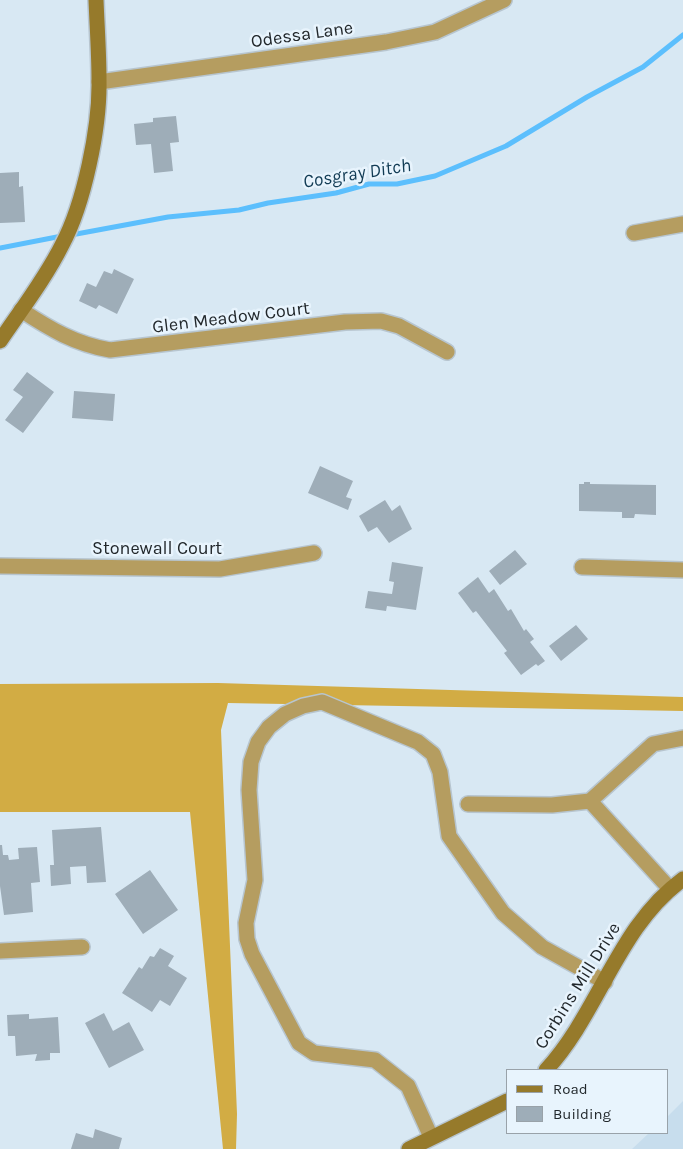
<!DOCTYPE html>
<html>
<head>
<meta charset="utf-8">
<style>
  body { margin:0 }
  #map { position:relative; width:683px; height:1149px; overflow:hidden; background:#d8e8f3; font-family:Karla,sans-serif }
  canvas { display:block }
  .legend { position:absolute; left:506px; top:1069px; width:162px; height:65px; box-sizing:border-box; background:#e8f4fd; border:1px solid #99a2a9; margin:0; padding:6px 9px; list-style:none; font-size:15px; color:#22282c }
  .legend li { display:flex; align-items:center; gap:10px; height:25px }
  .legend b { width:25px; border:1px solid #99a2a9 }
</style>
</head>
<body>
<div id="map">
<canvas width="683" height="1149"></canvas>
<ul class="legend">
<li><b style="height:6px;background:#967a2b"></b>Road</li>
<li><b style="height:14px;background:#9eadb8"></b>Building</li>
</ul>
</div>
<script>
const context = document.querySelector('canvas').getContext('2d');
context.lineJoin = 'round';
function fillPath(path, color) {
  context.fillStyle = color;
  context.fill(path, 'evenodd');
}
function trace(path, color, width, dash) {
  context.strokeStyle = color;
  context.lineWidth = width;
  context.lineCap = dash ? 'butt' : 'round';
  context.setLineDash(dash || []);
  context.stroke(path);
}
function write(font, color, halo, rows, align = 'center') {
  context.font = font + ' Karla,sans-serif';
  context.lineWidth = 5;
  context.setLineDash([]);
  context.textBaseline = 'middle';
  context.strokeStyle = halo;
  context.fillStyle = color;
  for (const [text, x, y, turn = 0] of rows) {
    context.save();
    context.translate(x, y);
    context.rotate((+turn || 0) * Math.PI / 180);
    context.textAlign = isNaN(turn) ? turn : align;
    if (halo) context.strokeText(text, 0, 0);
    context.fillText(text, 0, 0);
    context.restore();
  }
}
fillPath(new Path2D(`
  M 683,1101 L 683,1149 L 632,1149 L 649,1133 L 667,1133 L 667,1117 Z`), '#c7dded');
fillPath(new Path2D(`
  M 218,683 L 683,697 L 683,711 L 228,703 L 221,730 L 237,1114 L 236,1149 L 223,1149 L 190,812 L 0,812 L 0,684 Z`), '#d2ac44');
trace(new Path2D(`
  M 71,235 L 168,217 L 239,210 L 268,203 L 336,193 L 369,184 L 397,184 L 435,176 L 506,146 L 587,97 L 643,67 L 683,35
  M 0,248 L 62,236`), '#5cbffd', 5);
fillPath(new Path2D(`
  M 176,116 L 179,142 L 170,143 L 173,171 L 154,173 L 151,144 L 136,145 L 134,124 L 153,122 L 153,118 Z
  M 19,172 L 19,187 L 23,186 L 25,222 L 0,223 L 0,173 Z
  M 114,269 L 134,279 L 117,314 L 99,305 L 96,309 L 79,301 L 87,283 L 96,287 L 104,271 L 112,274 Z
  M 27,372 L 54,392 L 23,433 L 5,420 L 23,397 L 13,390 Z
  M 74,391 L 115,394 L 113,421 L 72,418 Z
  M 320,466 L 353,481 L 346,497 L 352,499 L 348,510 L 308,493 Z
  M 584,482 L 590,482 L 590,484 L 656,485 L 656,515 L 635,514 L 634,518 L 622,518 L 622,512 L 579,511 L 579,484 L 584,484 Z
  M 385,500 L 392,511 L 400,505 L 412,529 L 389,543 L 377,527 L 368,532 L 359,516 Z
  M 515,550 L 527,564 L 500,585 L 489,571 Z
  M 392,562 L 423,567 L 416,610 L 387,606 L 386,611 L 365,608 L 368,591 L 392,594 L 394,582 L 389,581 Z
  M 478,577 L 489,593 L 494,589 L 508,611 L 511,609 L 524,631 L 526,629 L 534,639 L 530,642 L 545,661 L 538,666 L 536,664 L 521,675 L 504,653 L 507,651 L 476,611 L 473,613 L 458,593 Z
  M 576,625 L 588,639 L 561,661 L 549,646 Z
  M 101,827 L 106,882 L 87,883 L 86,866 L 70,867 L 71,884 L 51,886 L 50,865 L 54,865 L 52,830 Z
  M 0,845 L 2,845 L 3,855 L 8,855 L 9,860 L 19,859 L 18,848 L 37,847 L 40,882 L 31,883 L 33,912 L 4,915 L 0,886 Z
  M 150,870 L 178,910 L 143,934 L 115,894 Z
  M 160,948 L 174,956 L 168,966 L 187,978 L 170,1006 L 160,1000 L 152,1012 L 122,993 L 139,967 L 142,969 L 150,956 L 154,957 Z
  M 104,1013 L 113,1031 L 129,1022 L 144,1050 L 109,1068 L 85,1023 Z
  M 29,1014 L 29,1019 L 58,1017 L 60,1053 L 50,1053 L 50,1060 L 35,1061 L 37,1054 L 16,1056 L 15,1036 L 8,1036 L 7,1015 Z
  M 95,1129 L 122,1138 L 119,1149 L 71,1149 L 76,1133 L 93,1138 Z`), '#9eadb8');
const street = new Path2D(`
  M 99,82 L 386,42 L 435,32 L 504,0
  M 634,233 L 683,224
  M 21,310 C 50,329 75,344 110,350 L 345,322 L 381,321 L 399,326 L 447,352
  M 0,566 L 220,569 L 314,553
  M 582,567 L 683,570
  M 590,801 L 670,889
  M 468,804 L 552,805 L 590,801 L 653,744 L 683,738
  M 0,951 L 82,947
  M 431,1137 L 408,1086 L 375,1060 L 314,1053 L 299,1043 L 252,954 L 247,939 L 246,923 L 255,880 L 249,790 L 251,762 L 258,742 L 269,727 L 285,714 L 303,706 L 322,702 L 418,742 L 433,754 L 440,772 L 449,836 L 503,913 L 542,947 L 605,982`);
const secondary = new Path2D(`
  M 0,341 C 21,310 45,279 62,245 C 84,204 100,127 99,80 C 99,53 97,26 96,0
  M 546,1070 C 599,1013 618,926 683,879
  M 409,1149 L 507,1101`);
trace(street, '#b7c5cf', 18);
trace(secondary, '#b7c5cf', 18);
trace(street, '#b59d60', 15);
trace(secondary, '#967a2b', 15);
write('18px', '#22282c', '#e8f4fd', [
  ["Odessa Lane",302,35,-8],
  ["Glen Meadow Court",231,318,-7],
  ["Stonewall Court",157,549],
  ["Corbins Mill Drive",578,986,-58]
]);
write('italic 19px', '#113b54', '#e8f4fd', [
  ["Cosgray Ditch",357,174,-9]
]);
</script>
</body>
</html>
